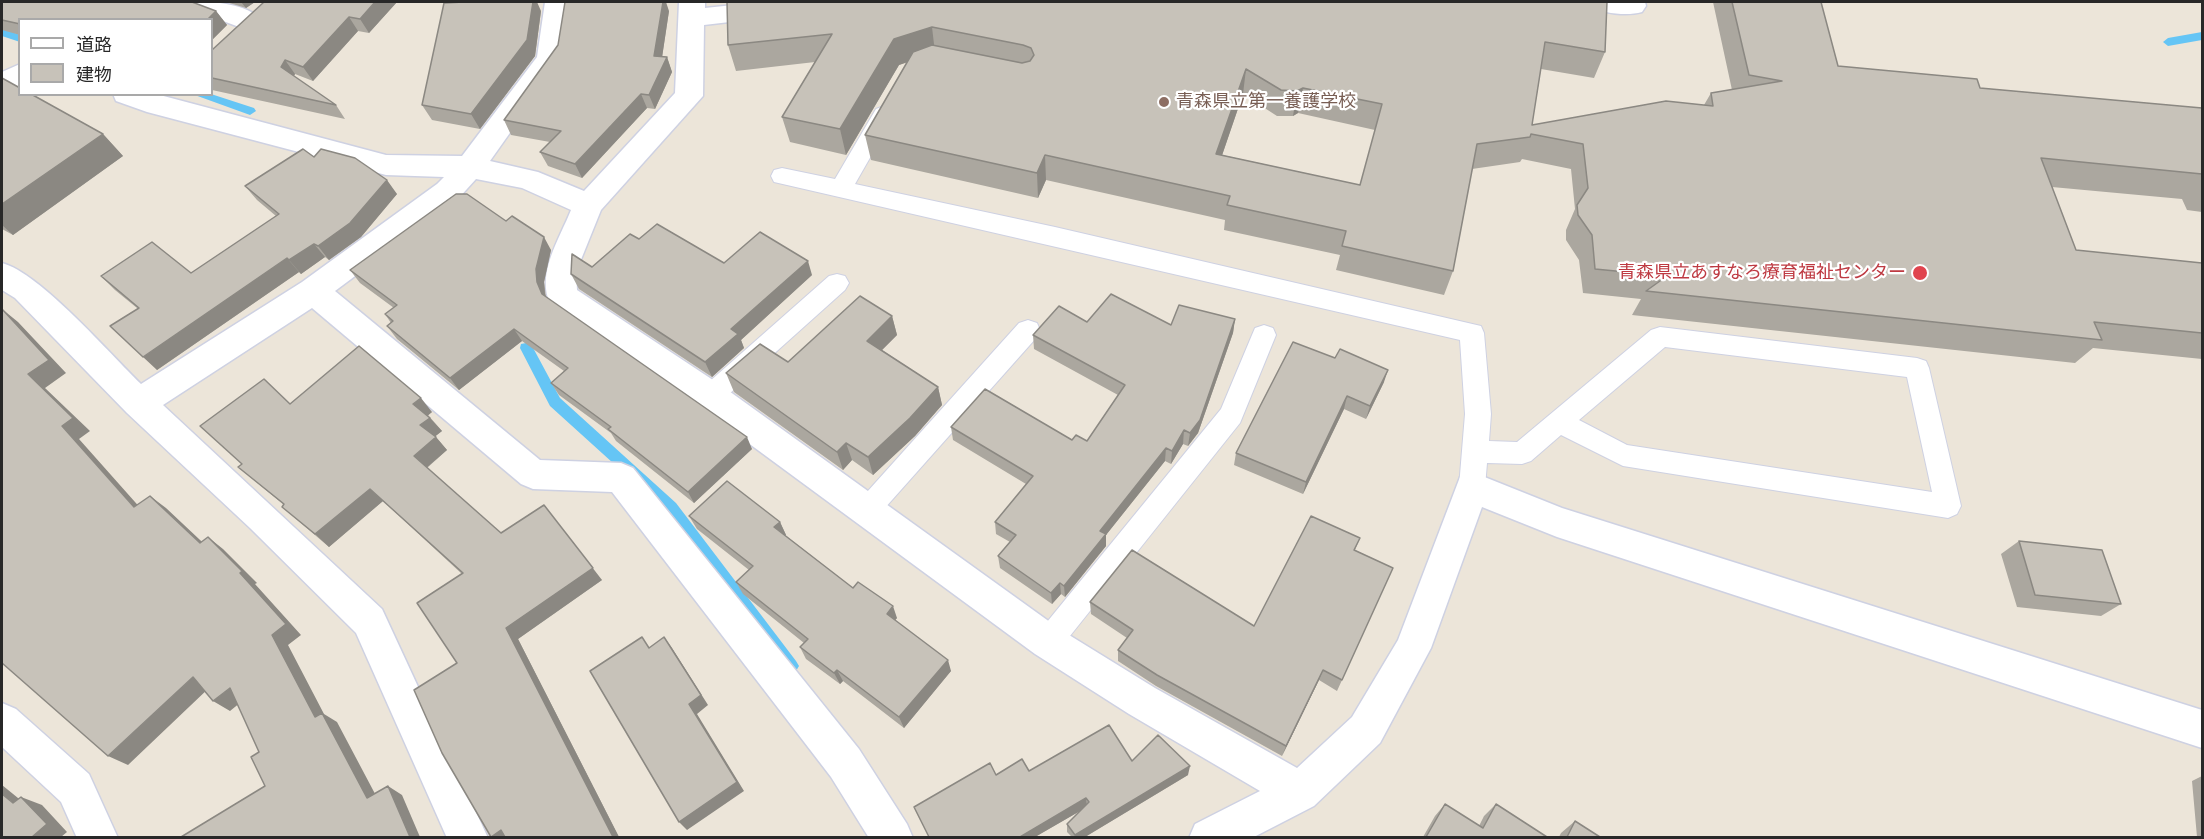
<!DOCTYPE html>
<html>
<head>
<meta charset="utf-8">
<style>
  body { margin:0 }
  #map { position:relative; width:2204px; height:839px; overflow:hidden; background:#ece5d9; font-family:"Fira Sans Condensed","Noto Sans JP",sans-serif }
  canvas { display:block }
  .frame { position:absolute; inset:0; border:3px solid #282828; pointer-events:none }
  .legend { position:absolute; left:18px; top:18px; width:195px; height:78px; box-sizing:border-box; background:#fff; border:2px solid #a9a9a9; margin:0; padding:8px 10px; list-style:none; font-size:18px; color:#282828 }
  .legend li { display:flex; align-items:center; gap:12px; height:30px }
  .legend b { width:30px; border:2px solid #a9a9a9 }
</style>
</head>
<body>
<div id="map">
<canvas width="2204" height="839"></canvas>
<div class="frame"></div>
<ul class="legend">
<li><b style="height:8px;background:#fff"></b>道路</li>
<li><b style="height:16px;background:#c7c2b9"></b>建物</li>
</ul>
</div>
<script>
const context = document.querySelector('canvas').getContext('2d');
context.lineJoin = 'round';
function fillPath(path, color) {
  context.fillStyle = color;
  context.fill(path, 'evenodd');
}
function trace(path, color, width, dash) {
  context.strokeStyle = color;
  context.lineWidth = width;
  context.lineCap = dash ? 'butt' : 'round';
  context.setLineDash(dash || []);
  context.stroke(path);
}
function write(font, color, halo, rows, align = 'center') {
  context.font = font + ' "Fira Sans Condensed","Noto Sans JP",sans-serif';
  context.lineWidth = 4.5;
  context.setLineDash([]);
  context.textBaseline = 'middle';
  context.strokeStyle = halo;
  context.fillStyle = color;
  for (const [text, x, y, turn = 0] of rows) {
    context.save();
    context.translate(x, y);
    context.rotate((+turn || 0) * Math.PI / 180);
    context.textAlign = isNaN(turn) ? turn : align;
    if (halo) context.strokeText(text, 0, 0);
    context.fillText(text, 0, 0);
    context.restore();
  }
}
fillPath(new Path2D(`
  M 2,28 L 20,35 L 20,42 L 2,36 Z
  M 2202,32 L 2202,40 L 2168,46 L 2163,42 L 2168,38 Z
  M 192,94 L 211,94 L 254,108 L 256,111 L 250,115 Z
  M 526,343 L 531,344 L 560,398 L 676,503 L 796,661 L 799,666 L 796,671 L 791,673 L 786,671 L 666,511 L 550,406 L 520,348 L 521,344 Z`), '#65c5f5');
const service = new Path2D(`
  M 884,106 L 892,109 L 895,114 L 855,184 L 1055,227 L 1481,326 L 1484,333 L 1491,414 L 1489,441 L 1517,442 L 1651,330 L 1660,327 L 1917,358 L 1926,361 L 1929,368 L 1961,506 L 1957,514 L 1948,518 L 1623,466 L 1561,435 L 1531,461 L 1522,464 L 1487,463 L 1485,487 L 1481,495 L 1472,498 L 1463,495 L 1459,487 L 1465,414 L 1460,340 L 774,182 L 771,176 L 774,170 L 782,168 L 835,179 L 876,109 ZM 1665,347 L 1907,377 L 1932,492 L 1627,445 L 1579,420 Z
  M 837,274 L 845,276 L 849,283 L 845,290 L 719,403 L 710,406 L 701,403 L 697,396 L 701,389 L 829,276 Z
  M 1028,320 L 1037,323 L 1040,330 L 1037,337 L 876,518 L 867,522 L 858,518 L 854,510 L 858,502 L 1019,323 Z
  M 1264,325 L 1273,328 L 1276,335 L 1240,423 L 1058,651 L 1048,655 L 1038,651 L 1034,642 L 1038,633 L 1221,409 L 1252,335 L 1255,328 Z`);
const minor = new Path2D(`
  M 184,2 C 205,0 251,3 263,22 L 259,28 L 250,31 L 188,8 Z
  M 545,2 L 571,2 L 563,58 L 490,161 L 538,172 L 584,191 L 675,93 L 679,2 L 705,2 L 705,8 L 762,2 L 845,2 L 841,8 L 832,10 L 704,25 L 703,96 L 601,210 L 576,272 L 577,290 L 722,386 L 1061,630 L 1155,688 L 1297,768 L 1352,717 L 1398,640 L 1460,477 L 1472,472 L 1562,508 L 2202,710 L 2202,748 L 1557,537 L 1482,507 L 1431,648 L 1380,743 L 1314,806 L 1252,838 L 1189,838 L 1195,824 L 1260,791 L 1129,714 L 1035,654 L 698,406 L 551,305 C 535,275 560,238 571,210 L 522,188 L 476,179 L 457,200 L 335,291 L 540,460 L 621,463 L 633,468 L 859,749 L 907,824 L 913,838 L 869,838 L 831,777 L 612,492 L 533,489 L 521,484 L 312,308 L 163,405 L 382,609 L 488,838 L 447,838 L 356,633 L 250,528 L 127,413 L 15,298 L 2,290 L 2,263 C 40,273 110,354 141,384 L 302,282 L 437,184 L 444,177 L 386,175 L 147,112 L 116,101 L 113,94 L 156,94 L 386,155 L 462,156 L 537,57 Z
  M 1583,2 L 1645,2 L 1646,6 L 1642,12 C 1625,17 1604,12 1587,8 Z
  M 20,64 L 20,86 L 2,93 L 2,72 Z
  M 2,703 L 16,709 L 89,774 L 118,838 L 77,838 L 61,802 L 2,747 Z`);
trace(service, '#ced1e2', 2);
trace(minor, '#ced1e2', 3);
fillPath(service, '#fff');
fillPath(minor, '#fff');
fillPath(new Path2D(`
  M 2,2 L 216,11 L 227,25 L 212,40 L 212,20 L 20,20 L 20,35 L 2,30 Z
  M 226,2 L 255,2 L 246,8 Z
  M 397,2 L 369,33 L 358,31 L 313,81 L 295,74 L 294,76 L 336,105 L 345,119 L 212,90 L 212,50 Z
  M 727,2 L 1607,2 L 1605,52 L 1594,78 L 1541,69 L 1532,125 L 1704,105 L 1711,93 L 1732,90 L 1713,2 L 1821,2 L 1838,66 L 1980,88 L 2202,108 L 2202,212 L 2187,210 L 2182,199 L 2052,187 L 2076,250 L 2202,263 L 2202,359 L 2093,348 L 2075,363 L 1632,315 L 1641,299 L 1583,293 L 1579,260 L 1566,240 L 1566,230 L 1575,209 L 1571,169 L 1522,159 L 1520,162 L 1472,169 L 1453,271 L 1444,295 L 1336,270 L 1340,255 L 1224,230 L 1225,220 L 1046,180 L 1038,198 L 871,160 L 865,135 L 907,62 L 899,65 L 846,155 L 790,142 L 782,117 L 815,62 L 736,71 L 728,45 ZM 1243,94 L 1277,116 L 1293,116 L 1298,113 L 1375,130 L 1360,185 L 1222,155 Z
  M 541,11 L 535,56 L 480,129 L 432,120 L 422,105 Z
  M 669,11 L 662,57 L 667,57 L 672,72 L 655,109 L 647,108 L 582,178 L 548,166 L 540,152 L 550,142 L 511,135 L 504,120 L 558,45 Z
  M 2,78 L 103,134 L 123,156 L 13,235 L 2,229 Z
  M 314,157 L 397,194 L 361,237 L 329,260 L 325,257 L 301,274 L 299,272 L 157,370 L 137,308 L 115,290 L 101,276 L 191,273 L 276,216 L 257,200 L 245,186 Z
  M 506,221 L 551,250 L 544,282 L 546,297 L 752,449 L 694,503 L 616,441 L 611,433 L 559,395 L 551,383 L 564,371 L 522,341 L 459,390 L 397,339 L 387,326 L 391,323 L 385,314 L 394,308 L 360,283 L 350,270 Z
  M 639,239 L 724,263 L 812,275 L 741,340 L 744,348 L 712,377 L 579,289 L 571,274 L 592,267 Z
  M 892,316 L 897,335 L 882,350 L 938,387 L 942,405 L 915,436 L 873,475 L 852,460 L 843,470 L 734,392 L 726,373 L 788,362 Z
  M 1235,319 L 1233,333 L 1198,433 L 1188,446 L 1183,444 L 1171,464 L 1165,461 L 1106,535 L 1106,546 L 1065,597 L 1061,594 L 1052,604 L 1000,568 L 998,556 L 1010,542 L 996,534 L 995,522 L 1026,484 L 953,440 L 951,427 L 1087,441 L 1118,395 L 1034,349 L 1033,335 L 1087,322 L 1171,325 Z
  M 1293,342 L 1384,382 L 1366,419 L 1344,409 L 1303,494 L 1234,465 L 1236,453 Z
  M 290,404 L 432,412 L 428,415 L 442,431 L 435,436 L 447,450 L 427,468 L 501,533 L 602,580 L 518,639 L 619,837 L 492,837 L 457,663 L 462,574 L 383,501 L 329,547 L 282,507 L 284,505 L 238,467 L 242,464 Z
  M 689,516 L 780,522 L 786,535 L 785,535 L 853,588 L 897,618 L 895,620 L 951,671 L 904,728 L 843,681 L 840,684 L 806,659 L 800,647 L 804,643 L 743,594 L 736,582 L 749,570 L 697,529 Z
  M 1360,538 L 1355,550 L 1393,568 L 1337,691 L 1319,680 L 1282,756 L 1156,686 L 1118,661 L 1118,650 L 1127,638 L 1091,614 L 1090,602 L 1254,626 Z
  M 2019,541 L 2121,604 L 2101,616 L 2017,607 L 2001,554 Z
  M 1132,761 L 1188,775 L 1085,837 L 1072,837 L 1067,832 L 1067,824 L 1080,811 L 1035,837 L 996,775 L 1029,771 Z
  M 2202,776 L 2202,837 L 2197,837 L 2192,781 Z
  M 1445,804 L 1479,826 L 1484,816 L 1496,804 L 1547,837 L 1423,837 L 1435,816 Z
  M 1575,821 L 1600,837 L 1559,837 L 1561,833 Z`), '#aba79f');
fillPath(new Path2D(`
  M 241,2 L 255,2 L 246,8 Z
  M 375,2 L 397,2 L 369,33 L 360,19 Z
  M 533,2 L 537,2 L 541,11 L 535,56 L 480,129 L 471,114 Z
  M 663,2 L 666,2 L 669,11 L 660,71 L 654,56 Z
  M 216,11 L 227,25 L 212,40 L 212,20 L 207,20 Z
  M 349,17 L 358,31 L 313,81 L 303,67 Z
  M 932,27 L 935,53 L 899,65 L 846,155 L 840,129 L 894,39 Z
  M 667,57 L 672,72 L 655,109 L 649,95 Z
  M 285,60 L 295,74 L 291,81 L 281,67 Z
  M 1246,69 L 1243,94 L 1214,179 L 1216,154 Z
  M 1303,88 L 1298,113 L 1293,116 L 1297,91 Z
  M 641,94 L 647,108 L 582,178 L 575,164 Z
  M 103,134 L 123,156 L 13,235 L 2,225 L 2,204 Z
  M 1045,155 L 1046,180 L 1038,198 L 1037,173 Z
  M 387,180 L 397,194 L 361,237 L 329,260 L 318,246 Z
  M 544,237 L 551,250 L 544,282 L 545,294 L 550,307 L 542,294 L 537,282 L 536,269 Z
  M 314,244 L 325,257 L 301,274 L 289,260 Z
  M 287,258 L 299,272 L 157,370 L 143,357 Z
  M 808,261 L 812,275 L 741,340 L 744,348 L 712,377 L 705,362 L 731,329 Z
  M 2,309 L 18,322 L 66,373 L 45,388 L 90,431 L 79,439 L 151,520 L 134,507 L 62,426 L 28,374 Z
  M 892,316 L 897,335 L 872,360 L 867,341 Z
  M 1235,319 L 1233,333 L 1198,433 L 1188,446 L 1190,433 Z
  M 514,329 L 522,341 L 459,390 L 450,378 Z
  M 1388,370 L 1384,382 L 1366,419 L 1370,406 Z
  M 938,387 L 942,405 L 915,436 L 873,475 L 868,457 Z
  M 1347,396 L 1344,409 L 1303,494 L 1306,482 Z
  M 421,398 L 432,412 L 425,418 L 413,404 Z
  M 430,418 L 442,431 L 432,439 L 420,425 Z
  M 1184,430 L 1183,444 L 1171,464 L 1172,451 Z
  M 436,437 L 447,450 L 425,469 L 414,456 Z
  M 747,437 L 752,449 L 694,503 L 688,492 Z
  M 846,443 L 852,460 L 843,470 L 837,452 Z
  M 1166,448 L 1165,461 L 1106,535 L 1106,546 L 1065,597 L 1064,586 L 1100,531 Z
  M 370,489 L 383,501 L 329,547 L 315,534 Z
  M 150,496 L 166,508 L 216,555 L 200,543 Z
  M 544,505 L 602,580 L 518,639 L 619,837 L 613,837 L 506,628 Z
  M 780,522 L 786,535 L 780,540 L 774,527 Z
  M 208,537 L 223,549 L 257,583 L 255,584 L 301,635 L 288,645 L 324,714 L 337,722 L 382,807 L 367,798 L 315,717 Z
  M 1060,583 L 1061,594 L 1052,604 L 1051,593 Z
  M 893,606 L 897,618 L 891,625 L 887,614 Z
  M 664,637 L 672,648 L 708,705 L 697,714 L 744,791 L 687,830 L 679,822 L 689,704 Z
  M 948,660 L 951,671 L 904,728 L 899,717 Z
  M 837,670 L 843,681 L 840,684 L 834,673 Z
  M 1323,670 L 1319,680 L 1282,756 L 1286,746 Z
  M 193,677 L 210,687 L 128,765 L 108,756 Z
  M 230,688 L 246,698 L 230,711 L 213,701 Z
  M 1190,766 L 1188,775 L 1085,837 L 1076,837 L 1075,835 Z
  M 2,785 L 34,811 L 13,803 L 2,794 Z
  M 388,786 L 402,795 L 420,837 L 410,837 Z
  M 21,797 L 42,805 L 67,832 L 61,837 L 32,837 Z
  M 1086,798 L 1087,807 L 1035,837 L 1020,837 Z
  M 501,830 L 513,837 L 491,837 Z`), '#8b8882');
const building = new Path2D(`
  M 2,2 L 192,2 L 216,11 L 207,20 L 20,20 L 20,24 L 2,20 Z
  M 264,2 L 375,2 L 360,19 L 349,17 L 303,67 L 285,60 L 281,67 L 336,105 L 212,78 L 212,50 Z
  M 464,2 L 533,2 L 527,40 L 471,114 L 422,105 L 444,3 Z
  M 565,2 L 663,2 L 654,56 L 667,57 L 649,95 L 641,94 L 575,164 L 540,152 L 561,131 L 504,120 L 558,45 Z
  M 727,2 L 1607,2 L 1605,52 L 1545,42 L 1532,125 L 1666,101 L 1713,106 L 1711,93 L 1782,81 L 1749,75 L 1732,2 L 1821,2 L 1838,66 L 1977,79 L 1980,88 L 2202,108 L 2202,174 L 2041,158 L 2076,250 L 2202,263 L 2202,333 L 2094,322 L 2102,340 L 1646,291 L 1667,276 L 1595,269 L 1592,235 L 1578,215 L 1577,205 L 1588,188 L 1583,144 L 1531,134 L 1530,137 L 1477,144 L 1453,271 L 1342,246 L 1346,231 L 1227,205 L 1230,196 L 1045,155 L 1037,173 L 865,135 L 913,52 L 932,45 L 1022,63 L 1030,61 L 1034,55 L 1031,48 L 1023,45 L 932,27 L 894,39 L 840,129 L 782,117 L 832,34 L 728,45 ZM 1246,69 L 1281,90 L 1297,91 L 1303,88 L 1382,104 L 1360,185 L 1216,154 Z
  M 2,78 L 20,88 L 20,94 L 31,94 L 103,134 L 2,204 Z
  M 303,149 L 314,157 L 321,149 L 355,158 L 387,180 L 350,223 L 318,246 L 314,244 L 289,260 L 287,258 L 143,357 L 110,326 L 139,308 L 101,276 L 152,242 L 191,273 L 279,214 L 245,186 Z
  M 456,194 L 467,194 L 506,221 L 512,216 L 544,237 L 536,269 L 537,282 L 542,294 L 747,437 L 688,492 L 608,429 L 611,427 L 551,383 L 568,368 L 514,329 L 450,378 L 387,326 L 393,321 L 385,314 L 397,305 L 350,270 Z
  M 657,224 L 724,263 L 760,232 L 808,261 L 731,329 L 738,334 L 705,362 L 571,274 L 572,254 L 592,267 L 630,234 L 639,239 Z
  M 1111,294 L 1171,325 L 1179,305 L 1235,319 L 1200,420 L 1190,433 L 1184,430 L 1172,451 L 1166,448 L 1100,531 L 1106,534 L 1064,586 L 1060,583 L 1051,593 L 998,556 L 1016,535 L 995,522 L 1033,476 L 951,427 L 985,389 L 1072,440 L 1076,435 L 1087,441 L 1125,385 L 1033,335 L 1059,306 L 1087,322 Z
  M 860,296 L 892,316 L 867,341 L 938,387 L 910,418 L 868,457 L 846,443 L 837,452 L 726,373 L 760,344 L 788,362 Z
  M 2,309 L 49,360 L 28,374 L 73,418 L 62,426 L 134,507 L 150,496 L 200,543 L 208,537 L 242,571 L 240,573 L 286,624 L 272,635 L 315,717 L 322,713 L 367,798 L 388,786 L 410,837 L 181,837 L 265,786 L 251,757 L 259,752 L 230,688 L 213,701 L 193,677 L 108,756 L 2,663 Z
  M 1293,342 L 1335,358 L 1340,349 L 1388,370 L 1370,406 L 1347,396 L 1306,482 L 1236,453 Z
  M 359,346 L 421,398 L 413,404 L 430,418 L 420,425 L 436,437 L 414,456 L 501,533 L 544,505 L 593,568 L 506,628 L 613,837 L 505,837 L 501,830 L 491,837 L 442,753 L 414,690 L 457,663 L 417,603 L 463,573 L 370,489 L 315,534 L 282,507 L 284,504 L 238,467 L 242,464 L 200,426 L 264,379 L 290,404 Z
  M 727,481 L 780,522 L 774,527 L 853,588 L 858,582 L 893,606 L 887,614 L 948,660 L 899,717 L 837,670 L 834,673 L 800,647 L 808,639 L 736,582 L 753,566 L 689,516 Z
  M 1311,516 L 1360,538 L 1354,550 L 1393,568 L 1342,680 L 1323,670 L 1286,746 L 1157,675 L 1118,650 L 1133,630 L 1090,602 L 1132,550 L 1254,626 Z
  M 2019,541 L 2102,550 L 2121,604 L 2035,595 Z
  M 642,637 L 649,648 L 664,637 L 701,695 L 689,704 L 737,782 L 679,822 L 590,671 Z
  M 1109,725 L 1132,761 L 1158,735 L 1190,766 L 1075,835 L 1067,824 L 1089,802 L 1086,798 L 1020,837 L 929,837 L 914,807 L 990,763 L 996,775 L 1022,759 L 1029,771 Z
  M 2,794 L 13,803 L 21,797 L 47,824 L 32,837 L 2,837 Z
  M 1445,804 L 1483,828 L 1496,804 L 1547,837 L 1426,837 Z
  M 1575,821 L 1600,837 L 1567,837 Z`);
fillPath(building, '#c7c2b9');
trace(building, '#8b8882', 1.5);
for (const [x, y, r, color] of [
  [1164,102,6,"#8d6e63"],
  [1920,273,8,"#e0444e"]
]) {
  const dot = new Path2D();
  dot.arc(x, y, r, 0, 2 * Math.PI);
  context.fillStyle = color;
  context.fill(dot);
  trace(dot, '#fff', 2);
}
write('18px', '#785e54', '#fff', [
  ["青森県立第一養護学校",1176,102]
], 'left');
write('18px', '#be3a42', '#fff', [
  ["青森県立あすなろ療育福祉センター",1906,273]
], 'right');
</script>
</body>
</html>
